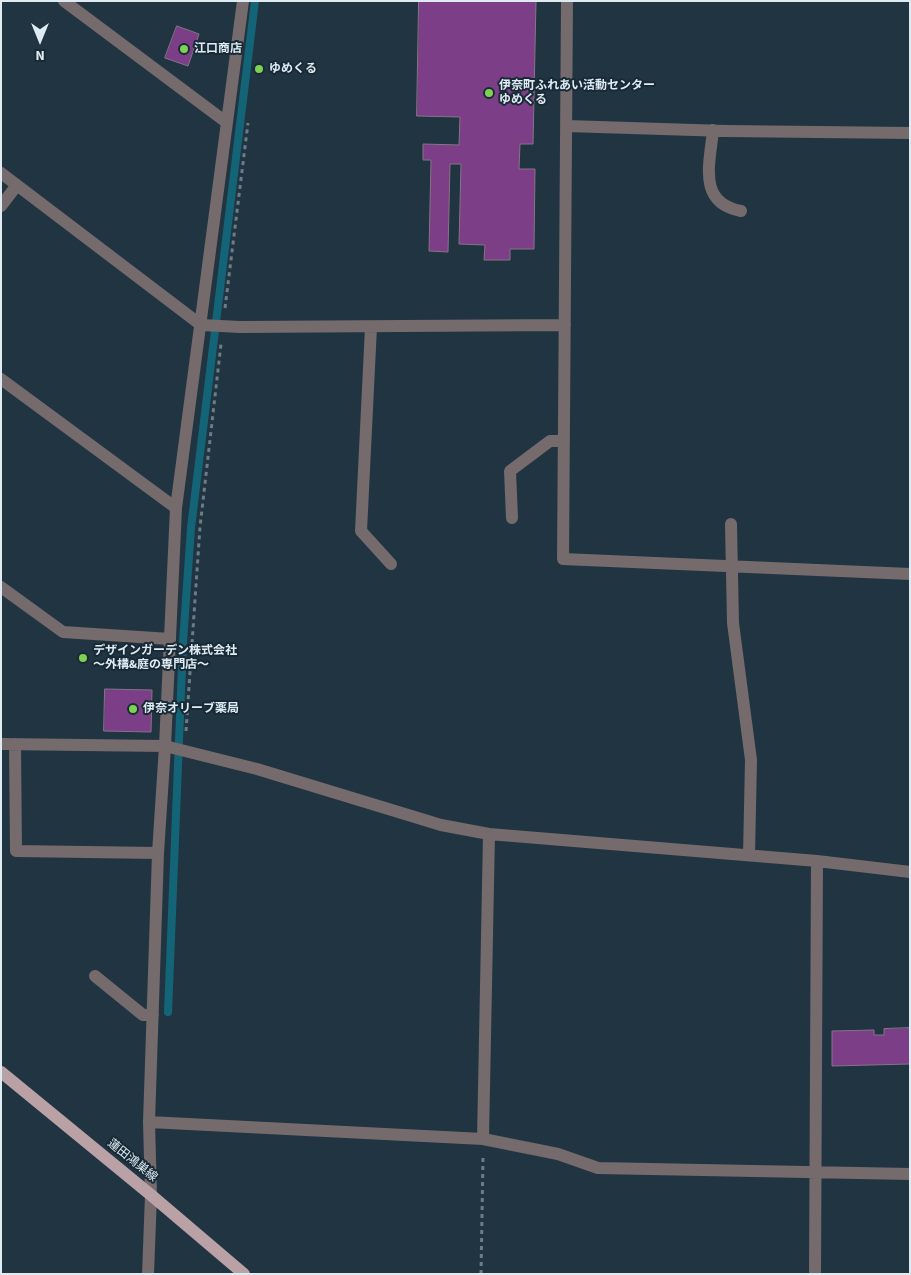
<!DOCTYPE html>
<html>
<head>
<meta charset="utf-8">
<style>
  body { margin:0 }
  #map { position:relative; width:911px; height:1275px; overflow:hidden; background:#213441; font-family:"Source Sans 3",sans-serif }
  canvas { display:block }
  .frame { position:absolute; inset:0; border:2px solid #dfebf3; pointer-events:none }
  .north { position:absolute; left:15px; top:15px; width:50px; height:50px; -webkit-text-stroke:4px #182a36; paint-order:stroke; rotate:180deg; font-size:14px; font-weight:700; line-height:20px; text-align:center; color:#dfebf3 }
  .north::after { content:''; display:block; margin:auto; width:18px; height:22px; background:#dfebf3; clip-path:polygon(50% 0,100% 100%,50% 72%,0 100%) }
</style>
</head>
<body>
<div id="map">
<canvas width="911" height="1275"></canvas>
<div class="frame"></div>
<div class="north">N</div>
</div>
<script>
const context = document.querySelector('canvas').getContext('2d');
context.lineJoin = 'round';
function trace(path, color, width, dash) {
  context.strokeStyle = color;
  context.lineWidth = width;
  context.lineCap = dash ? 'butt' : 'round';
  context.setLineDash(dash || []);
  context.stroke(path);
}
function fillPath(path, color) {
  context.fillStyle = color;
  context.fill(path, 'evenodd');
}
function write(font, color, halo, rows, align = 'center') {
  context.font = font + ' "Source Sans 3","Noto Sans JP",sans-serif';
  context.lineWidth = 4;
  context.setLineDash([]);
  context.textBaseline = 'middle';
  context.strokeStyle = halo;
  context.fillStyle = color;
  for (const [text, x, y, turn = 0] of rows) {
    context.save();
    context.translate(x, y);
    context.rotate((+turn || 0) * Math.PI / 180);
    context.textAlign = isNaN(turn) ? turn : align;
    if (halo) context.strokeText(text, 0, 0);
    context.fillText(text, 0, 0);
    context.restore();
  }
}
trace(new Path2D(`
  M 168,1012 L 183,642 L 191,528 L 255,1`), '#146478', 8);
const building = new Path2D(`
  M 419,1 L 536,1 L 533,144 L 520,144 L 519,169 L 535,169 L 534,249 L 510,249 L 510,260 L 484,260 L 485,245 L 459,244 L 461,164 L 450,164 L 448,252 L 429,251 L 431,160 L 423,160 L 423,144 L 459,145 L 460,117 L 417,116 Z
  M 177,26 L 199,34 L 188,66 L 165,58 Z
  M 105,689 L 152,690 L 151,732 L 104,731 Z
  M 910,1028 L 910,1064 L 832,1066 L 832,1031 L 874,1030 L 874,1035 L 884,1035 L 884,1029 Z`);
fillPath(building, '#7c3e86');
trace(building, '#857587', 1);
trace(new Path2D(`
  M 225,308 L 248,123
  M 186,731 L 200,527 L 221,344
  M 481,1274 L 483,1157`), '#6c7d88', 3, [4, 4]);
trace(new Path2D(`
  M 64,1 L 226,122
  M 567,1 L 563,559 L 910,574
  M 567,126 L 725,131 L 910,133
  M 713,130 C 710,163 697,203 741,211
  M 1,173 L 201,325
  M 1,206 L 17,185
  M 240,327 L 565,325
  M 371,327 L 361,531 L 391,564
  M 1,379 L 176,508
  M 512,518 L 510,471 L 550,441 L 564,441
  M 731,524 L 733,623 L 751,760 L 749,855
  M 1,587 L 63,632 L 170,639
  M 1,744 L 165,746 L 257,769 L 441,825 L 489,834 L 817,861 L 910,872
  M 15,744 L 16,851 L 158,853
  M 95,976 L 143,1015 L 153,1015
  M 149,1122 L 483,1139 L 558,1154 L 598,1168 L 910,1174
  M 483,1139 L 489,834
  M 148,1274 L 151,1195 L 149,1122 L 158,853 L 165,746 L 176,508 L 243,1
  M 815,1274 L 817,861`), '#756a6c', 12);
trace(new Path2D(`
  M 1,1072 L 151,1195 L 244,1274`), '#b9a1a6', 12);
trace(new Path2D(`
  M 201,325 L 240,327`), '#756a6c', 12);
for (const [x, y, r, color] of [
  [184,49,5,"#7ed153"],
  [259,69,5,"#7ed153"],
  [489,93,5,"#7ed153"],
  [83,658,5,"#7ed153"],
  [133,709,5,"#7ed153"]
]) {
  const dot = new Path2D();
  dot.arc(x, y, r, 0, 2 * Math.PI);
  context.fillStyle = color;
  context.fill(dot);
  trace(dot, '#182a36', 2);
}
write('bold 12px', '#dfebf3', '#182a36', [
  ["江口商店",194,49],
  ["ゆめくる",269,69],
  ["伊奈町ふれあい活動センター",499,86],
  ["ゆめくる",499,100],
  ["デザインガーデン株式会社",93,651],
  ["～外構&庭の専門店～",93,665],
  ["伊奈オリーブ薬局",143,709]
], 'left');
write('12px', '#dfebf3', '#182a36', [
  ["蓮田鴻巣線",132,1161,39]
]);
</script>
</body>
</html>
